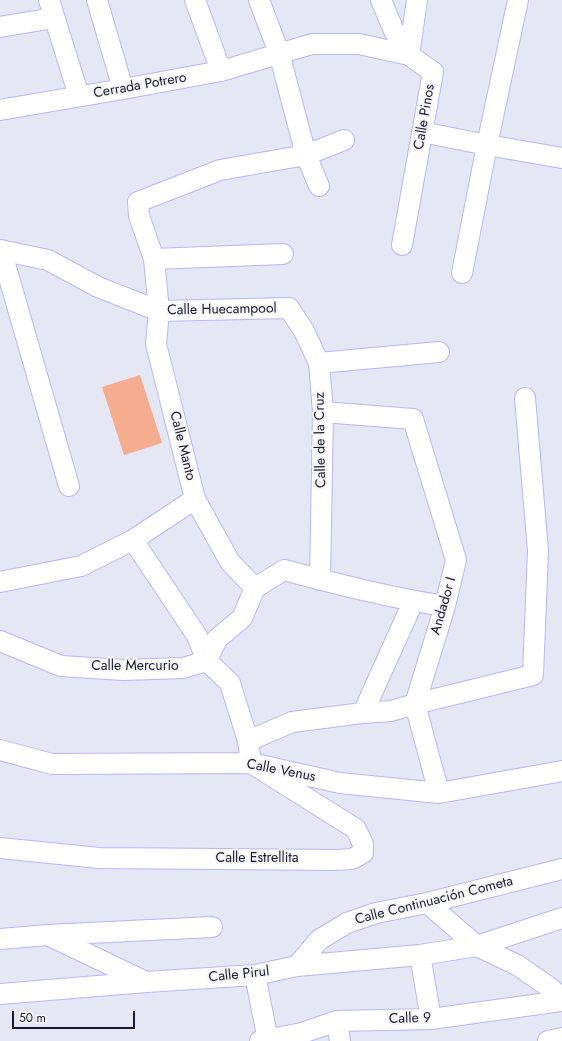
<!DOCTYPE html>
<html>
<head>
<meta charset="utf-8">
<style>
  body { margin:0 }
  #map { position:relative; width:562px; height:1041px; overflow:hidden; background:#e5e7f5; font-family:Jost,sans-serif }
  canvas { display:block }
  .scale { position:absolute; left:12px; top:1011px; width:123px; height:18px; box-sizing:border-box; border:2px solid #191832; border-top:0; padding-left:5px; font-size:12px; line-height:14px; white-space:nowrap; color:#191832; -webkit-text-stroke:3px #f5f5f5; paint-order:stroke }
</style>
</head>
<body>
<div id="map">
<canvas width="562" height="1041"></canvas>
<div class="scale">50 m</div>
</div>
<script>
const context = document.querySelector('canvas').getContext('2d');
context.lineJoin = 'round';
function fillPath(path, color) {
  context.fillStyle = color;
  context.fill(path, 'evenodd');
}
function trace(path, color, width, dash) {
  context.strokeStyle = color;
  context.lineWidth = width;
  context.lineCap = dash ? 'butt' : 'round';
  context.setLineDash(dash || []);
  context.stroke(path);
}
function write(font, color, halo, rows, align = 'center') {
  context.font = font + ' Jost,sans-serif';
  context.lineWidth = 4;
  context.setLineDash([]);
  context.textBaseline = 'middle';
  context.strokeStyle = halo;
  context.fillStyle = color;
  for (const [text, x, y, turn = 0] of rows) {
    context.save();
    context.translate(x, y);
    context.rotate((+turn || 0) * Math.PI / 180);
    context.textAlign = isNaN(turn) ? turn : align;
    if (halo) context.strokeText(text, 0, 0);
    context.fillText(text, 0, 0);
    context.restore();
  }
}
fillPath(new Path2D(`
  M 140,375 L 162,443 L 124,455 L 102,387 Z`), '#f6ac8f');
const minor = new Path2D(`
  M 49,0 L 79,96
  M 97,0 L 123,89
  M 195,0 L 221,71
  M 259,0 L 279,53 L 306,155 L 319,186
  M 381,0 L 394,31 L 409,55 L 433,72 L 402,245
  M 0,27 L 54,18
  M 409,55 L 417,0
  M 0,110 L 123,89 L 221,71 L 312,44 L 359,44 L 409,55
  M 422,132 L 487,145 L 562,158
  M 0,250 L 48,260 L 98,287 L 159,311 L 289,308 L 304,331 L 319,363 L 323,412 L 320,580
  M 1,250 L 69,486
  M 154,259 L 283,254
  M 462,273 L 487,145 L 518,0
  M 319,363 L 439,352
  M 323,412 L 413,419 L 456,560 L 445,606 L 415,704 L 439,793
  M 133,540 L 197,636 L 207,661
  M 0,582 L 81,566 L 133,540 L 195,499
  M 255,588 L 230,562 L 195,499 L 156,344 L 159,311 L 154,259 L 139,216 L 138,202 L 220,170 L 306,155 L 344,140
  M 255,588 L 284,570 C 337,584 391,598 445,606
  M 0,641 L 61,666 L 123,670 L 183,668 L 207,661 L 230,683 L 248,741 L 251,763 L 356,829 L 363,844 L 363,853 L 352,859 L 337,860 L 99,858 L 0,848
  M 207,661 L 217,639 L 242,618 L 255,588
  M 363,713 L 413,602
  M 248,741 L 292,722 L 363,713 L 391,711 L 415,704 L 533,675 L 538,551 L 525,398
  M 0,750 L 52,764 L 251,763 L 340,783 L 439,793 L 562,771
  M 427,903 L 477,946 L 517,965 L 549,987 L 562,998
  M 50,936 L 146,982
  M 0,939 L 48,935 L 212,927
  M 420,955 L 431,1019
  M 297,966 L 319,940 L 347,923 L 376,913 L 427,903 L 562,869
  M 255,975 L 268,1040
  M 0,994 L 146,982 L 255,975 L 297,966 L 420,955 L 477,946 L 562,918
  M 337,1021 L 340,1041
  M 260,1041 L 302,1033 L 337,1021 L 431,1019 L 562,1001
  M 548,1041 L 562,1038`);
trace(minor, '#b5b7fd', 22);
trace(minor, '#fff', 20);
write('14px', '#191832', '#f5f5f5', [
  ["Cerrada Potrero",140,86,-10],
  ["Calle Pinos",425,117,-80],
  ["Calle Huecampool",222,310,-1],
  ["Calle de la Cruz",321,440,-91],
  ["Calle Manto",182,446,76],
  ["Andador I",444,606,-74],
  ["Calle Mercurio",135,667],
  ["Calle Venus",281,771,11],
  ["Calle Estrellita",257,859],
  ["Calle Continuación Cometa",434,901,-14],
  ["Calle Pirul",239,975,-6],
  ["Calle 9",410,1019,-2]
]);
</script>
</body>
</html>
